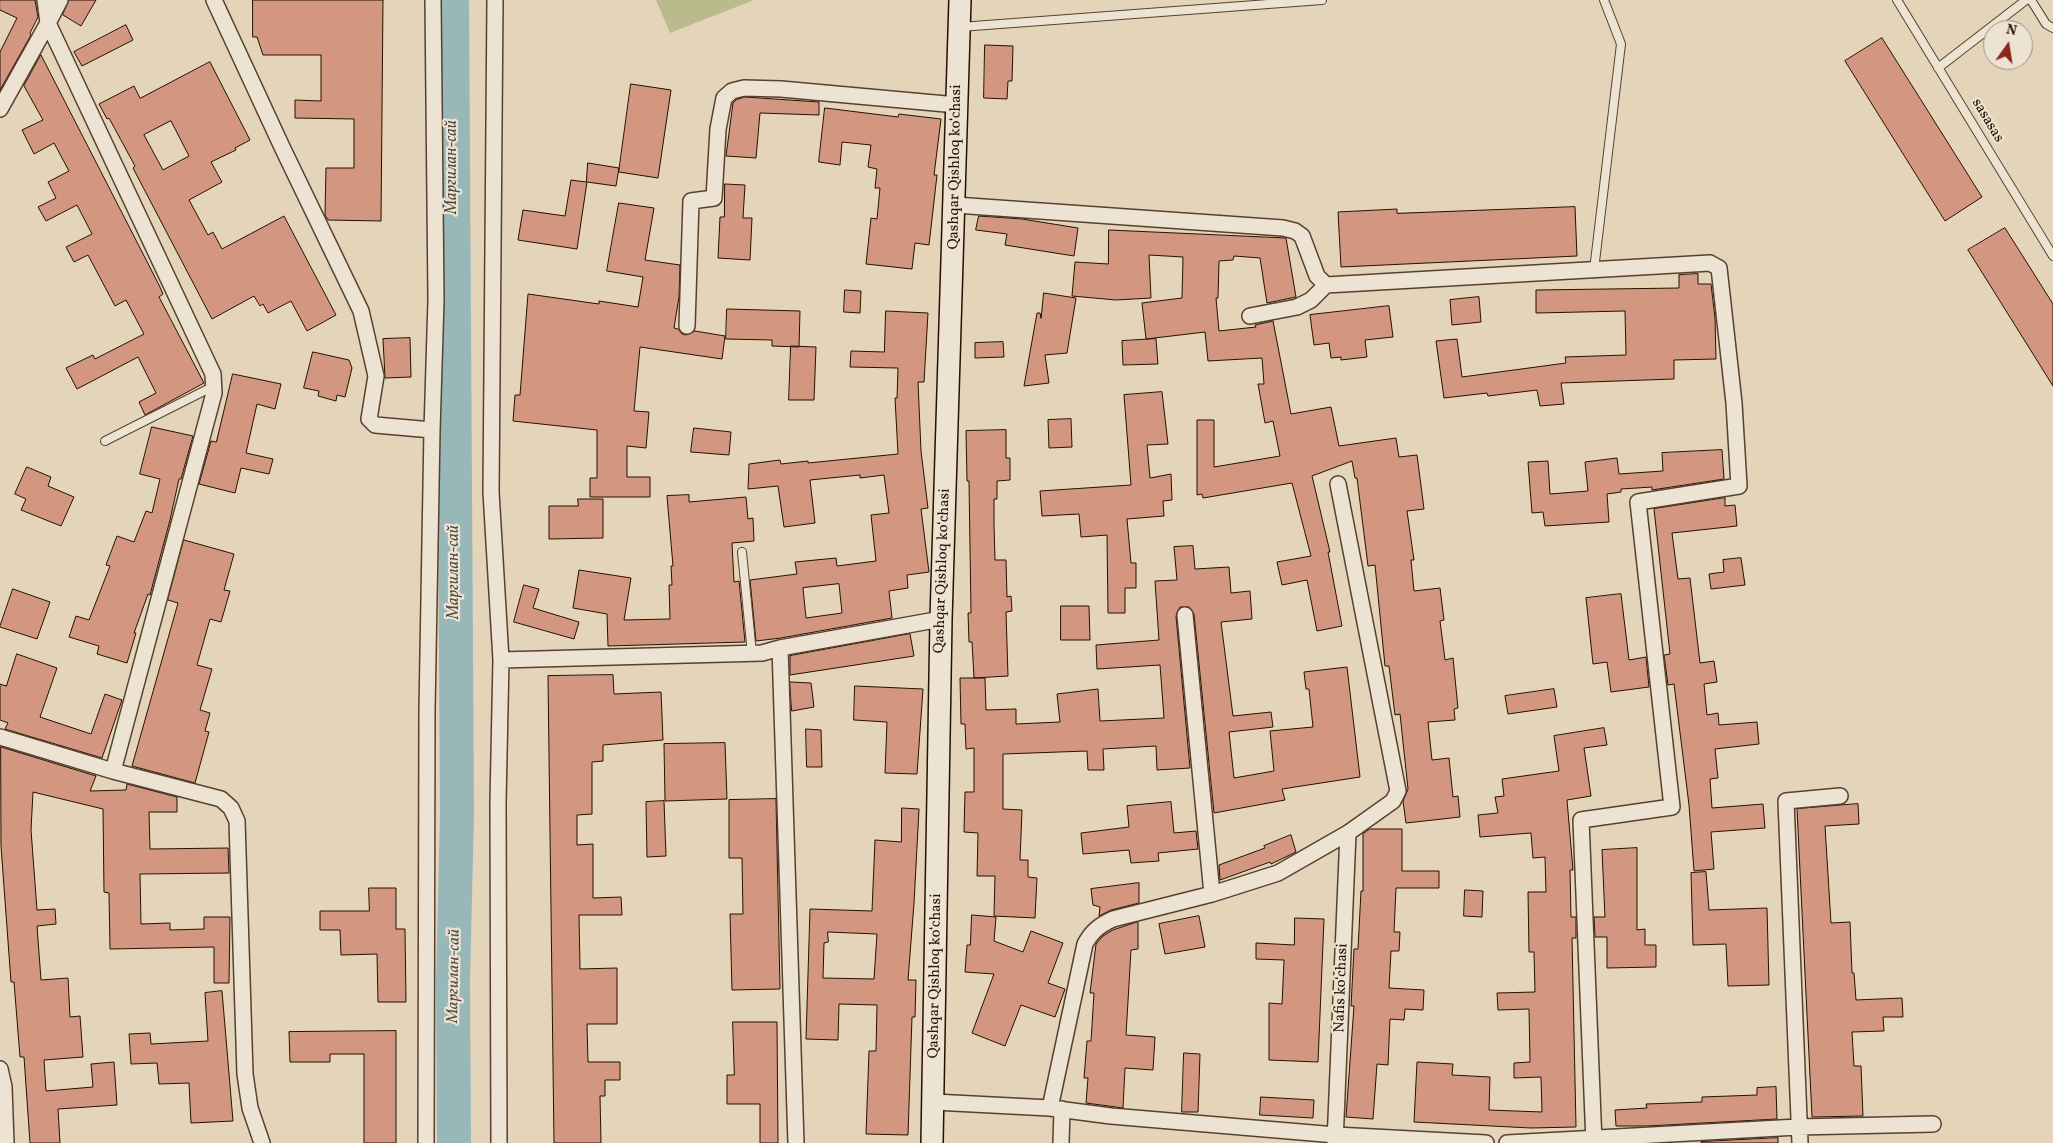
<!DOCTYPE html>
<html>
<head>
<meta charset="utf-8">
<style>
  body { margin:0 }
  #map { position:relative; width:2053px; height:1143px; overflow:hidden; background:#e4d4ba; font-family:Vollkorn,serif }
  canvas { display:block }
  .north { position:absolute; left:1983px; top:20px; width:50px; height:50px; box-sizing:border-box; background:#ede3d2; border:1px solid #9d8f7e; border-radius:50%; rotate:13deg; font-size:14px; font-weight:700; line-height:20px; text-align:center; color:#261000 }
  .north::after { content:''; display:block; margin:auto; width:18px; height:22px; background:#8f2418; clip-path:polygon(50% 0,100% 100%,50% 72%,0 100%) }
</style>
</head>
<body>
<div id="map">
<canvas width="2053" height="1143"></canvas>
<div class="north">N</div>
</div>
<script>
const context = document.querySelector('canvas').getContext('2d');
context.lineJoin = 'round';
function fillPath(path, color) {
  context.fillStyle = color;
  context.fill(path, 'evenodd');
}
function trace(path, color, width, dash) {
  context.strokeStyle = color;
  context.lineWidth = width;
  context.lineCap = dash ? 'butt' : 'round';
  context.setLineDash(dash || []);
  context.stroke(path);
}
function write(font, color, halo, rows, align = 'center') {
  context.font = font + ' Vollkorn,serif';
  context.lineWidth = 4.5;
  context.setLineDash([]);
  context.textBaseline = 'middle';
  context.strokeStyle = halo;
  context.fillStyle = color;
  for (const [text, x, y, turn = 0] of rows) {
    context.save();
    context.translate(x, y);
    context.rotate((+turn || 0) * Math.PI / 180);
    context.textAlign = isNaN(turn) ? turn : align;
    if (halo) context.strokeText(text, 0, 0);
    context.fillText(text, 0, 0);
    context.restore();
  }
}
fillPath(new Path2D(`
  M 656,0 L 754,0 L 670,33 Z`), '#babb8c');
trace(new Path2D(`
  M 452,0 L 457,814 L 453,981 L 454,1143`), '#97b7b8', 34);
const building = new Path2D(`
  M 0,0 L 35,0 L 38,17 L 30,33 L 31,35 L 0,90 L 0,52 L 17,18 L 0,10 Z
  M 69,0 L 96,0 L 81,26 L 63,15 Z
  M 253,0 L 383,0 L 381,221 L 328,220 L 325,215 L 326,168 L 354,168 L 354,119 L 295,118 L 295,100 L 321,101 L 321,55 L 263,55 L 257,37 L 253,37 Z
  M 126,25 L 133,40 L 82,66 L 74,52 Z
  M 1882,38 L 1982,197 L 1945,221 L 1845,61 Z
  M 985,45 L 1013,46 L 1012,81 L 1008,81 L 1007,99 L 984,98 Z
  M 41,55 L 159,285 L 163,294 L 159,297 L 204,383 L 145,415 L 139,402 L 156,393 L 138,357 L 77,389 L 66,368 L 93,355 L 95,359 L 144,334 L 126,300 L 115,306 L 88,255 L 74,262 L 66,247 L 92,234 L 77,205 L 46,221 L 38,207 L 56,198 L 48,182 L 69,171 L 54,143 L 34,154 L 22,130 L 43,120 L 24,86 Z
  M 210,62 L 250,140 L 235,148 L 236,150 L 211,162 L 222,182 L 189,200 L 208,235 L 213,232 L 222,249 L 284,216 L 336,315 L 307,331 L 291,301 L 268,313 L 263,304 L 260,306 L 254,296 L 212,319 L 133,168 L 135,166 L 109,118 L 107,119 L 99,104 L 134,86 L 140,98 ZM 171,121 L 189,156 L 163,170 L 144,135 Z
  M 631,84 L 671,90 L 658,178 L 619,172 Z
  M 745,97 L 819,102 L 819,115 L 760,113 L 756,158 L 726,156 L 733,103 L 736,100 Z
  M 825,108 L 898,117 L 899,114 L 941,119 L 934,175 L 937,175 L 929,245 L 915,243 L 912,269 L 866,264 L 871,218 L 877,219 L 880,188 L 875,188 L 877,169 L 868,167 L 871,145 L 842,142 L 840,165 L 819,162 Z
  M 588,163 L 619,168 L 616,186 L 587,182 L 577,249 L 518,240 L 523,210 L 565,216 L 571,180 L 586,182 Z
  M 725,184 L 745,185 L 743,218 L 752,218 L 750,260 L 718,258 L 720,217 L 724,217 Z
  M 619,203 L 654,208 L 645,260 L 680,265 L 679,297 L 674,328 L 678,329 L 682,334 L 686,335 L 695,331 L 725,336 L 722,359 L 640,347 L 634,411 L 649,412 L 646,448 L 627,446 L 627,477 L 650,477 L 650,497 L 590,497 L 590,478 L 597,478 L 597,430 L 513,421 L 515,395 L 520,395 L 528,294 L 599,304 L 599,301 L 638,307 L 643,277 L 607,271 Z
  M 1575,207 L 1577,256 L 1341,267 L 1338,212 L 1397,209 L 1397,213 Z
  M 979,216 L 1022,219 L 1078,228 L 1074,256 L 1005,245 L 1007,234 L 976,230 Z
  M 2005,228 L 2053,304 L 2053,386 L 1968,250 Z
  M 1109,230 L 1286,238 L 1296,297 L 1267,303 L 1260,258 L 1234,256 L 1233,260 L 1219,261 L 1218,298 L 1216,298 L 1219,331 L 1256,327 L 1255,325 L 1273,321 L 1291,414 L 1331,407 L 1339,446 L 1396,438 L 1399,457 L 1417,455 L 1424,509 L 1407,511 L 1414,560 L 1411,560 L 1414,591 L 1440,588 L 1444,620 L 1440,621 L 1445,660 L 1453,658 L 1458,708 L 1454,709 L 1455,720 L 1428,722 L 1432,760 L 1449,758 L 1453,797 L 1458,796 L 1460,817 L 1406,823 L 1403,801 L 1408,789 L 1400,714 L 1395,715 L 1389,666 L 1385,666 L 1375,565 L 1368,566 L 1357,478 L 1355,478 L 1352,461 L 1312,476 L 1330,552 L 1328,552 L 1342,626 L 1317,631 L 1307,580 L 1282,585 L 1277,562 L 1311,556 L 1292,483 L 1203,498 L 1202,494 L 1197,495 L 1197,420 L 1214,420 L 1214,467 L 1280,456 L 1273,421 L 1265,423 L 1258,384 L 1264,384 L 1262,358 L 1208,361 L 1205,332 L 1146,339 L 1142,303 L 1182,298 L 1183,257 L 1149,255 L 1151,298 L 1116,300 L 1072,296 L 1075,262 L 1108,264 Z
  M 1698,274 L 1698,284 L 1711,284 L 1715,318 L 1716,359 L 1674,360 L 1674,379 L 1561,383 L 1564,404 L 1540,406 L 1537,390 L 1488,396 L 1487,393 L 1444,398 L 1436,341 L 1457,339 L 1462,377 L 1566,363 L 1565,357 L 1626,355 L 1625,311 L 1536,313 L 1536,290 L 1679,288 L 1679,275 Z
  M 845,290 L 861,291 L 860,313 L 844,312 Z
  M 1044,293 L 1076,298 L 1067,353 L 1045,355 L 1049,383 L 1024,386 L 1037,313 L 1040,313 L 1041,318 Z
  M 1479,297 L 1481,322 L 1452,325 L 1450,300 Z
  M 1389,306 L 1393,337 L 1365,340 L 1367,357 L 1341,360 L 1341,357 L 1331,358 L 1329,343 L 1314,345 L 1310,315 Z
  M 727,309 L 800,311 L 799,347 L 772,346 L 772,340 L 726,339 Z
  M 886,311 L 928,313 L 924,382 L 918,382 L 921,451 L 928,508 L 921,509 L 929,572 L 907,575 L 908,588 L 889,591 L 892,618 L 781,638 L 756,641 L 750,580 L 797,574 L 795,562 L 836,558 L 837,566 L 876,561 L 871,515 L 889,513 L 884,475 L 860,478 L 860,475 L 810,480 L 815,523 L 784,527 L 778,486 L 748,489 L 749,464 L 780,460 L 781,464 L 808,461 L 808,463 L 898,454 L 895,398 L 897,398 L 898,368 L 850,367 L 851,351 L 884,352 ZM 839,584 L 842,613 L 806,618 L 803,588 Z
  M 410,338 L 411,377 L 385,378 L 383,339 Z
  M 1156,339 L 1158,364 L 1123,365 L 1122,341 Z
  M 1003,342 L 1004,357 L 975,358 L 975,343 Z
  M 791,346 L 816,347 L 814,400 L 789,400 Z
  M 313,352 L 349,360 L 352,368 L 345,397 L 337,395 L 336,401 L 318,396 L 319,391 L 304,388 Z
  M 233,374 L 281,384 L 275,409 L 257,404 L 246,453 L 273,459 L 269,474 L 241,468 L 235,493 L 199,484 L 211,441 L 216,442 Z
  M 1162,392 L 1168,444 L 1147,445 L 1150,478 L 1171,474 L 1172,500 L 1163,501 L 1164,516 L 1127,519 L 1131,563 L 1136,563 L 1136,588 L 1125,588 L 1125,613 L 1108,613 L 1107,535 L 1081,537 L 1079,514 L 1042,516 L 1040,491 L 1131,485 L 1124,395 Z
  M 1071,419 L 1072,447 L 1049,448 L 1048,420 Z
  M 152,427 L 193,436 L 181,479 L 179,479 L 170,520 L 150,595 L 148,594 L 134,633 L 136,633 L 127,663 L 97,654 L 99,646 L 69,637 L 76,616 L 89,620 L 110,566 L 106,565 L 117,536 L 134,542 L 146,511 L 152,513 L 160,479 L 140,474 Z
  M 694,428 L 731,432 L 729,455 L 691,452 Z
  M 1006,430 L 1006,458 L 1010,458 L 1010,480 L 997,481 L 997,499 L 994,499 L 994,524 L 995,560 L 1006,560 L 1007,597 L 1011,596 L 1012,611 L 1006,612 L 1008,676 L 974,678 L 972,642 L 969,642 L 968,613 L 971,613 L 969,481 L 967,481 L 966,431 Z
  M 1722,450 L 1724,479 L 1652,490 L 1652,487 L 1621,489 L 1621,492 L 1607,494 L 1609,522 L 1545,526 L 1543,512 L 1532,513 L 1528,462 L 1548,461 L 1550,494 L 1588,491 L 1585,462 L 1617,458 L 1619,474 L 1663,471 L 1662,453 Z
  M 27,467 L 51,477 L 48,486 L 74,497 L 61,526 L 21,510 L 26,499 L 15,494 Z
  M 689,495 L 689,502 L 746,497 L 748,519 L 753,518 L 754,541 L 732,543 L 734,582 L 739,581 L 745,642 L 608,646 L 607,614 L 573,608 L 579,570 L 631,578 L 624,620 L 670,619 L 669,585 L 672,585 L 671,566 L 673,566 L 667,496 Z
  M 1725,498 L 1725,506 L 1735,505 L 1737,526 L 1672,533 L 1678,579 L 1690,578 L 1700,663 L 1714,661 L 1717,682 L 1704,684 L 1707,715 L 1718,713 L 1719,725 L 1757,722 L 1759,744 L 1715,749 L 1718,778 L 1710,779 L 1712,808 L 1763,804 L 1765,828 L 1711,832 L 1714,869 L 1694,871 L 1689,805 L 1674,684 L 1668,685 L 1664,655 L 1670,654 L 1654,509 Z
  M 578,499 L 603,499 L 603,538 L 549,539 L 549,506 L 578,506 Z
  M 184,540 L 234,554 L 224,590 L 230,591 L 221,622 L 210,619 L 197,665 L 212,669 L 200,710 L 210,713 L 205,731 L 209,732 L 195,783 L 132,766 L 178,603 L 168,600 Z
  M 1193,546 L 1195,569 L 1229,567 L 1231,593 L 1250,591 L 1252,619 L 1221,622 L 1233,716 L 1271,712 L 1273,727 L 1229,732 L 1234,778 L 1274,771 L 1270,731 L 1313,727 L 1309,689 L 1306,689 L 1304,672 L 1347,667 L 1360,777 L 1282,789 L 1285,800 L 1214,813 L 1194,614 L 1189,607 L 1180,607 L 1176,616 L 1190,768 L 1157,770 L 1156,746 L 1103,749 L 1104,770 L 1088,770 L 1087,751 L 1003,754 L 1003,809 L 1022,810 L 1020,860 L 1028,860 L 1028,877 L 1037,878 L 1035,918 L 994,916 L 995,876 L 977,876 L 978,833 L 964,832 L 965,792 L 974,792 L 974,748 L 966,749 L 965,724 L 961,724 L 960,678 L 985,678 L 986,710 L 1016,709 L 1016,724 L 1060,722 L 1057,694 L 1098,689 L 1100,721 L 1164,718 L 1160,665 L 1097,669 L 1096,645 L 1159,640 L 1155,581 L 1177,580 L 1174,547 Z
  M 1741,558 L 1745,585 L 1711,589 L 1709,574 L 1724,572 L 1723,560 Z
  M 524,585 L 539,589 L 533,608 L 579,622 L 574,639 L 514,622 Z
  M 13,589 L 50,602 L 37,639 L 0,627 Z
  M 1621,594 L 1629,660 L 1646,657 L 1649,687 L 1611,692 L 1607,662 L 1593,664 L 1586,598 Z
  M 1061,606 L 1089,606 L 1090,640 L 1061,640 Z
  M 910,634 L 914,656 L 790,675 L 790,656 Z
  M 17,654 L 57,668 L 40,717 L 91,734 L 105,694 L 122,700 L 102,758 L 5,729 L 8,723 L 0,720 L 0,684 L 6,686 Z
  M 613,675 L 614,694 L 661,692 L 663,740 L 603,745 L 603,761 L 592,762 L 592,814 L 577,815 L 577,845 L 593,844 L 593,898 L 621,897 L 622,915 L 579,915 L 580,969 L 617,968 L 617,1024 L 587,1024 L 588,1062 L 620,1062 L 620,1080 L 605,1080 L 605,1096 L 600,1096 L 601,1143 L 554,1143 L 548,676 Z
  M 790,682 L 811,683 L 814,707 L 792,711 Z
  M 855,686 L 923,689 L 917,774 L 885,773 L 887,722 L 854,720 Z
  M 1554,689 L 1557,707 L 1508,714 L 1505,696 Z
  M 1604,728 L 1607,745 L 1584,748 L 1591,796 L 1567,800 L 1573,870 L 1570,870 L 1571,917 L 1576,917 L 1576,938 L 1572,938 L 1576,1127 L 1531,1128 L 1414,1122 L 1417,1062 L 1453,1064 L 1452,1075 L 1490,1077 L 1489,1110 L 1542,1112 L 1541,1077 L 1514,1078 L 1514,1063 L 1530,1062 L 1529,1009 L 1498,1010 L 1497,993 L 1535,992 L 1534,952 L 1529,952 L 1528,892 L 1546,892 L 1545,857 L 1533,858 L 1531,833 L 1480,837 L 1478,815 L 1498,813 L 1495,797 L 1504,796 L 1502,779 L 1559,771 L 1554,736 Z
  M 806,729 L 821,730 L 822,767 L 807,767 Z
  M 725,743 L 727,799 L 665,801 L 664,744 Z
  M 1,747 L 96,776 L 90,791 L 126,790 L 127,784 L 177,797 L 177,812 L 149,812 L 150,849 L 228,848 L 229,873 L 140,874 L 141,924 L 170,923 L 170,930 L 204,929 L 204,917 L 230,917 L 229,983 L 214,983 L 214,947 L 110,949 L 109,893 L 104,892 L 103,809 L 33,792 L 31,830 L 37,910 L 55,909 L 56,924 L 37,926 L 41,980 L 68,978 L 70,1017 L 80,1016 L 83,1057 L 44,1060 L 46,1091 L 93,1087 L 91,1064 L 114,1062 L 117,1105 L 58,1109 L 60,1143 L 30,1143 L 24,1057 L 20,1057 L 14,982 L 11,982 L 1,846 Z
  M 776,799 L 780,989 L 732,990 L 730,914 L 743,914 L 742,858 L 729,858 L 729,800 Z
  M 664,801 L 666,856 L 647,857 L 646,802 Z
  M 1171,802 L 1174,833 L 1196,831 L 1198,849 L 1158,853 L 1159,861 L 1131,863 L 1129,850 L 1083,854 L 1081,833 L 1129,827 L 1127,806 Z
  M 1858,804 L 1859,824 L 1825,826 L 1831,923 L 1850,922 L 1852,973 L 1854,973 L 1856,1000 L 1902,998 L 1903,1017 L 1883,1017 L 1884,1031 L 1852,1032 L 1854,1066 L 1861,1066 L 1863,1116 L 1812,1117 L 1797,809 Z
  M 902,808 L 919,809 L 914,903 L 908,980 L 916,980 L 915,1017 L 912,1017 L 908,1135 L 866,1134 L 869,1051 L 876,1051 L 877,1005 L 839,1004 L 838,1040 L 806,1039 L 810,909 L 872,911 L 875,840 L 901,842 ZM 828,932 L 877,934 L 874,979 L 823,978 L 824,943 L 828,942 Z
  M 1370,829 L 1402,829 L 1402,871 L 1439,871 L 1439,888 L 1396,888 L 1394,932 L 1400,932 L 1399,951 L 1391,951 L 1389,988 L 1424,990 L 1423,1010 L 1405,1009 L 1404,1020 L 1390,1019 L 1388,1065 L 1377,1064 L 1373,1119 L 1346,1117 L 1354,1006 L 1351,1006 L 1354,949 L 1358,949 L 1361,891 L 1363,891 L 1363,834 Z
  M 1291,835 L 1296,852 L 1271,864 L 1270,862 L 1220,880 L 1219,865 L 1265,848 L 1264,846 Z
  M 1637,848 L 1637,930 L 1645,929 L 1645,945 L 1656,945 L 1656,967 L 1607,968 L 1607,937 L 1595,937 L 1594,917 L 1605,917 L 1602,850 Z
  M 1706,872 L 1709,910 L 1767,908 L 1769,985 L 1728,986 L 1726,944 L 1693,945 L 1691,873 Z
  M 1139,883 L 1139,903 L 1111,910 L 1099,916 L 1100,907 L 1093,905 L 1091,889 Z
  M 369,888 L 396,888 L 396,929 L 405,929 L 406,1002 L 378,1002 L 377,954 L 341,955 L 340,930 L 320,930 L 320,911 L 369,911 Z
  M 1465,890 L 1483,891 L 1482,917 L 1464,916 Z
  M 972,915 L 996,917 L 994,941 L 1023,952 L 1031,931 L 1063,943 L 1048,983 L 1065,989 L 1055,1017 L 1021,1005 L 1005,1046 L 972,1033 L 994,974 L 965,972 L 967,945 L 970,945 Z
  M 1199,916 L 1205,947 L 1165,954 L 1159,924 Z
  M 1295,918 L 1324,919 L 1318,1062 L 1269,1060 L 1269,1003 L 1282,1004 L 1284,960 L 1256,959 L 1256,943 L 1294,945 Z
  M 1138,922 L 1138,949 L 1131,950 L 1126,1035 L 1155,1037 L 1153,1070 L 1125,1068 L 1123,1108 L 1086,1103 L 1088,1078 L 1084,1078 L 1087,1041 L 1091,1041 L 1094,993 L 1090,993 L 1096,944 L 1103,936 L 1113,930 Z
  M 222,991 L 233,1121 L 191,1123 L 189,1083 L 159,1084 L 157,1063 L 131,1064 L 129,1034 L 150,1033 L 151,1044 L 208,1041 L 205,993 Z
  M 733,1022 L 777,1022 L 778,1143 L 760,1143 L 760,1104 L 727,1104 L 727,1075 L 734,1075 Z
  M 396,1031 L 396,1143 L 364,1143 L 364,1054 L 330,1054 L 330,1062 L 290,1062 L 289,1032 Z
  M 1184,1053 L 1200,1054 L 1198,1112 L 1182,1112 Z
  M 1776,1087 L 1777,1119 L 1647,1126 L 1616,1126 L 1615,1110 L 1647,1108 L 1646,1104 L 1702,1102 L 1702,1097 L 1757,1095 L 1757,1088 Z
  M 1261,1097 L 1314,1100 L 1313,1118 L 1260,1115 Z
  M 1778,1138 L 1778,1143 L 1701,1143 L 1701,1142 Z`);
fillPath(building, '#d29681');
trace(building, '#261000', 1);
const lane = new Path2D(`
  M 1897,0 L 2053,256
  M 2031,0 L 2046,24 L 2053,28
  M 960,27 L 1322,0
  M 1938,68 L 2026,0
  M 1594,270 L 1621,44 L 1604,0
  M 105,441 L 214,386
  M 742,552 L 752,654`);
const street = new Path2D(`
  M 60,0 L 48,23 L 213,374 L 214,393 L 113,771
  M 214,0 L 282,147 L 361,311 L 376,376 L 369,419 L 375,425 L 432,430 L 436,300 L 433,0
  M 495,0 L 491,492 L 501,660 L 498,802 L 499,1143
  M 0,109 L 48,23 L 45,0
  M 955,205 L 1283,228 L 1295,231 L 1302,236 L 1317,276 L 1326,285
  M 1250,316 L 1297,307 L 1311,300 L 1326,285 L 1710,263 L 1719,268 L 1734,403 L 1739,486 L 1638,502 L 1672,807 L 1581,820 L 1594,1143
  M 687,326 L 691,201 L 714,198 L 718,129 L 724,98 L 732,91 L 744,88 L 781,89 L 957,105
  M 1185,615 L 1212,894
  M 780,648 L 796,1143
  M 501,660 L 762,653 L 780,648 L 941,619
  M 0,737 L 113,771 L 221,799 L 231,808 L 237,821 L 245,1074 L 250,1108 L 262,1143
  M 0,1069 L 4,1087 L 6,1143
  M 934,1102 L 1050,1108 L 1111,1116 L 1336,1135 L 1486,1143
  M 1050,1108 L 1085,944 C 1092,931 1100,925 1113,919 L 1212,894 L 1278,873 L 1348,833 L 1393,801 L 1398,791 L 1338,484
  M 426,1143 L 427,710 L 432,430
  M 1061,1143 L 1062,1109
  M 1335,1143 L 1348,833
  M 1507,1143 L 1798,1127 L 1933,1124
  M 1800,1143 L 1786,801 L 1840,796`);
const secondary = new Path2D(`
  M 932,1143 L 941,619 L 960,0`);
trace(lane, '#56412e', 10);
trace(street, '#56412e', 18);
trace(secondary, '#261000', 24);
trace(lane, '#ede3d2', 8);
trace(street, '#ede3d2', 15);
trace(secondary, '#ede3d2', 21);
write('15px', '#261000', '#ede3d2', [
  ["sasasas",1987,121,59],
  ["Qashqar Qishloq koʻchasi",956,167,-89],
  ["Qashqar Qishloq koʻchasi",943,571,-88],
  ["Qashqar Qishloq koʻchasi",936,976,-89],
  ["Nafis koʻchasi",1342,988,-88]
]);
write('italic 16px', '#4e4a40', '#ede3d2', [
  ["Маргилан-сай",453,167,-90],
  ["Маргилан-сай",455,572,-90],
  ["Маргилан-сай",455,976,-89]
]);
</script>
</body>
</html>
